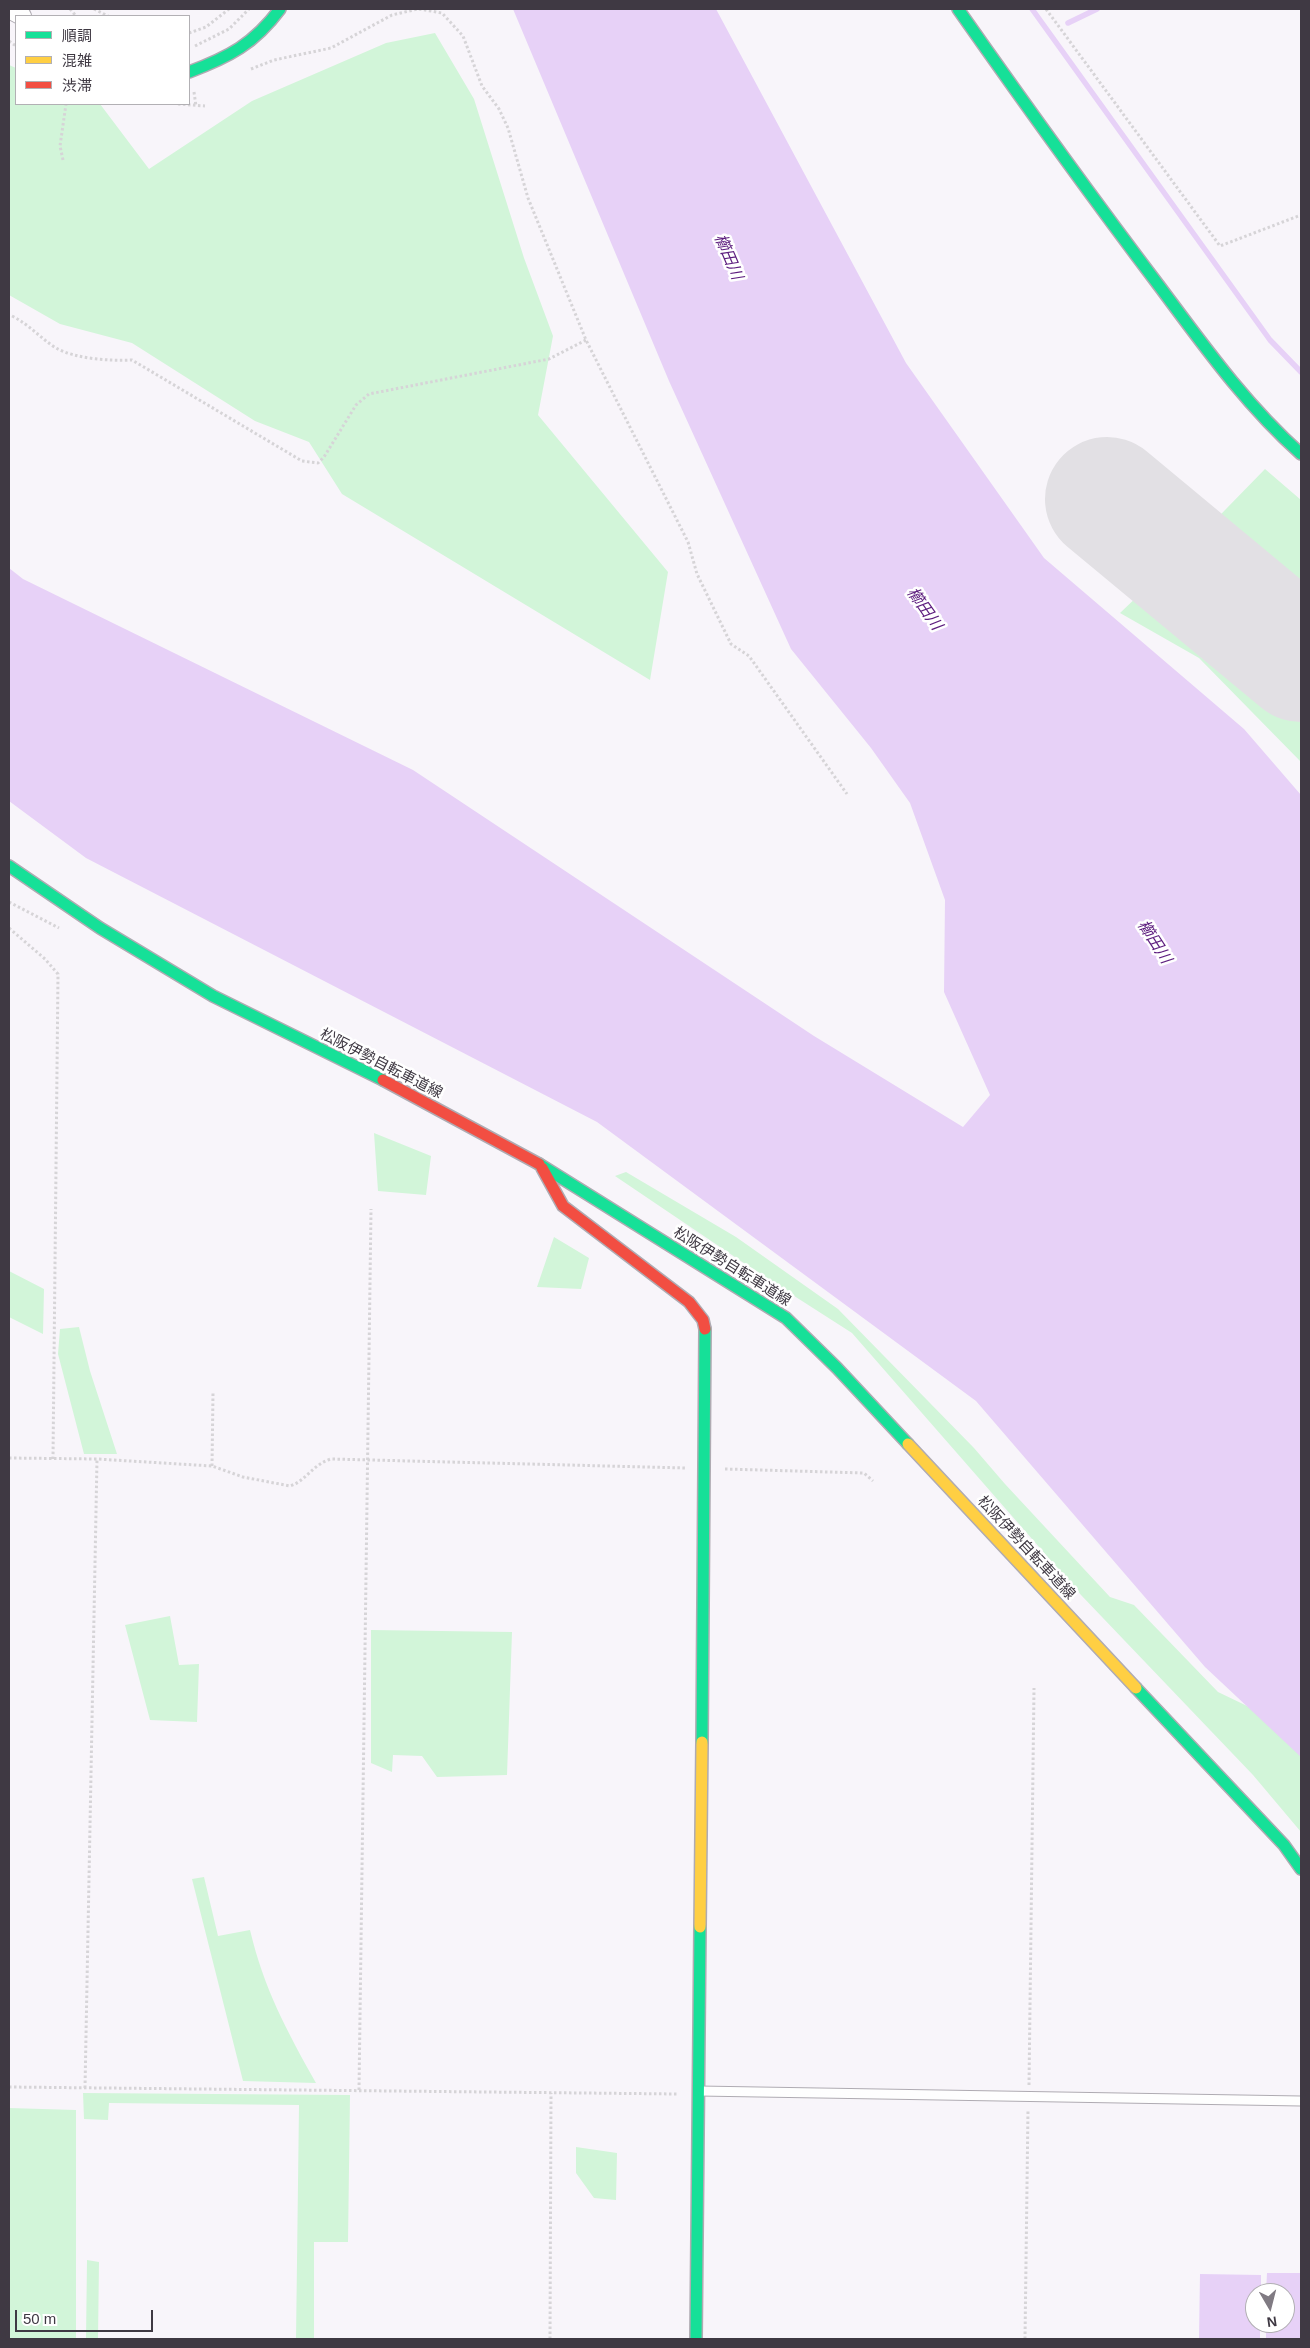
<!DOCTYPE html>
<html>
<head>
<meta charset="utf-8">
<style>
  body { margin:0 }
  #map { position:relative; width:1310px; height:2348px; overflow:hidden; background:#f8f5fa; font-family:Helvetica,"Noto Sans JP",sans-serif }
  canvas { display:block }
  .frame { position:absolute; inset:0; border:10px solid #3f3943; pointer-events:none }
  .legend { position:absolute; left:15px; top:15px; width:175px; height:90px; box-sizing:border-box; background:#fff; border:1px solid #b2b0b4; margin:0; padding:6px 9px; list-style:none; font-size:15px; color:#3f3943 }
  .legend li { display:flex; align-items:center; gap:10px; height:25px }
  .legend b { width:25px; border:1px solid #b2b0b4 }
  .north { position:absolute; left:1245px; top:2283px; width:50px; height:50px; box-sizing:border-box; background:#fff; border:1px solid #b2b0b4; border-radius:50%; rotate:172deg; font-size:14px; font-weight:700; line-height:20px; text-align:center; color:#3f3943 }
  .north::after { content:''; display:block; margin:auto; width:18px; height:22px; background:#807b83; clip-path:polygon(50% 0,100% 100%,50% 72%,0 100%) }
  .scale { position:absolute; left:15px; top:2310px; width:138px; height:22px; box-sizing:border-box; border:2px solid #3f3943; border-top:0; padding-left:6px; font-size:15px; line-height:18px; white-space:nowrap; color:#3f3943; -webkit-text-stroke:4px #fff; paint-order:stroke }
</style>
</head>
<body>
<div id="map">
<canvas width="1310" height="2348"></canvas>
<div class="frame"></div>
<ul class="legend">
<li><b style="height:6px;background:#16e098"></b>順調</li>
<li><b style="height:6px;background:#ffcf43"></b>混雑</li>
<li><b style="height:6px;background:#f24e42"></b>渋滞</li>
</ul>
<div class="north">N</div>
<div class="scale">50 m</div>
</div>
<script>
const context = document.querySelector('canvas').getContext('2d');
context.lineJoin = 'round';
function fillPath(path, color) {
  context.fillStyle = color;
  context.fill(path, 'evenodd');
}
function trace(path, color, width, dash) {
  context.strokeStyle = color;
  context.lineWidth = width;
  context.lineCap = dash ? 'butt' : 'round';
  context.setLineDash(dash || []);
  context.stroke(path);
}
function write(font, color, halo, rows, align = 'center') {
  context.font = font + ' Helvetica,"Noto Sans JP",sans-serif';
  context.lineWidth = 5;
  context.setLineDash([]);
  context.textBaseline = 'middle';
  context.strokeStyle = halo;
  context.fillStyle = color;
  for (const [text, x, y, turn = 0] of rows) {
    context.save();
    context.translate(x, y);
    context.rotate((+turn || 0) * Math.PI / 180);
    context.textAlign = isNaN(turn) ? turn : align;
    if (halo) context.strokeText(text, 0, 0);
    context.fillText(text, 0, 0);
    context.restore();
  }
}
fillPath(new Path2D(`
  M 435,33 L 474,99 L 524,258 L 553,336 L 538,415 L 668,572 L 650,680 L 342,494 L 309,442 L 255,421 L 132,343 L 60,324 L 9,295 L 9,65 L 16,68 L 16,104 L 100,104 L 149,169 L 252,101 L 386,43 Z
  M 1265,469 L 1301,500 L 1301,645 L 1187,549 Z
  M 1166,569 L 1301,681 L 1301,762 L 1199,658 L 1120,613 Z
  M 374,1133 L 431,1156 L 426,1195 L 378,1191 Z
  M 626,1172 L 736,1237 L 838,1309 L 974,1448 L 1005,1484 L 1110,1597 L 1134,1605 L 1218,1692 L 1268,1716 L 1301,1736 L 1301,1832 L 1253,1775 L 1081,1595 L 852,1333 L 763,1276 L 615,1176 Z
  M 554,1237 L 589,1258 L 581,1289 L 537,1287 Z
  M 9,1271 L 44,1289 L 43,1334 L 9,1317 Z
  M 79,1327 L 90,1371 L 117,1454 L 84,1454 L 58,1354 L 60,1329 Z
  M 170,1616 L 179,1665 L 199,1664 L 197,1722 L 150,1720 L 125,1625 Z
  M 371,1630 L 512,1632 L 507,1775 L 437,1777 L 422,1756 L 393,1755 L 392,1772 L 371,1763 Z
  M 204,1877 L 218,1936 L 250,1930 C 264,1989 287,2031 316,2083 L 243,2081 L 192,1879 Z
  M 83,2093 L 350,2095 L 348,2242 L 314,2242 L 314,2339 L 296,2339 L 299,2105 L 109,2103 L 108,2120 L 84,2119 Z
  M 9,2108 L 76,2110 L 76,2339 L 9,2339 Z
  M 576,2147 L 617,2153 L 616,2200 L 594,2198 L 576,2173 Z
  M 87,2260 L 99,2262 L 98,2339 L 86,2339 Z`), '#d2f5d9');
fillPath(new Path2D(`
  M 513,9 L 716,9 L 906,363 L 1044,558 L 1244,729 L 1301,795 L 1301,1757 L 1205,1667 L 976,1401 L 597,1122 L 86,858 L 9,801 L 9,568 L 23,579 L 413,770 L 814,1036 L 963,1127 L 990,1095 L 944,992 L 945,900 L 910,803 L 871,748 L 791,649 L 669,381 Z
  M 1267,2273 L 1301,2273 L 1301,2339 L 1266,2339 L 1266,2323 L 1285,2323 L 1285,2293 L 1266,2293 Z
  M 1200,2274 L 1261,2275 L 1261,2293 L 1255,2293 L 1255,2323 L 1260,2323 L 1260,2339 L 1199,2339 Z`), '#e7d1f7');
trace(new Path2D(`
  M 1032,9 L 1270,340 L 1301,372
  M 1068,23 L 1097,9`), '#e7d1f7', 5.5);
trace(new Path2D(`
  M 1107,499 L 1301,660`), '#e2e0e4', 124);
const lane = new Path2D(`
  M 699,2091 L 1301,2101`);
const street = new Path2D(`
  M 9,9 L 22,16`);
const fast = new Path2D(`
  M 958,9 C 1024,103 1091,196 1160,287 C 1204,346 1246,405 1301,454
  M 189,72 C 229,57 254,44 280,9
  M 9,866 L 100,928 L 213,996 L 383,1080
  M 539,1164 L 786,1318 L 837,1368 L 908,1444
  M 1136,1688 L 1284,1845 L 1301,1869
  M 702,1742 L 705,1329
  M 696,2339 L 700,1927`);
const slow = new Path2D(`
  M 908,1444 L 1136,1688
  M 700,1927 L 702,1742`);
const jam = new Path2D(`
  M 383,1080 L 539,1164
  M 542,1168 L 563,1206 L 689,1302 L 703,1320 L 705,1329`);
trace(lane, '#afabb2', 11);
trace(street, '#afabb2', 20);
trace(fast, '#afabb2', 14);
trace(slow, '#afabb2', 14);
trace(jam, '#afabb2', 14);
trace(new Path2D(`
  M 70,9 L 76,16
  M 94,9 L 108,16
  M 419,9 L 442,13 L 463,36 L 482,86 L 499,109 L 508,128 L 528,198 L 586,340 L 688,542 L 697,574 L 731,644 L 749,656 L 847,794
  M 1046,9 L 1220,246 L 1301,215
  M 189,33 L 206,27 L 229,9
  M 9,41 L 16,46
  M 195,46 L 229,29 L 249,9
  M 251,69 L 274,60 L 331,48 L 392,15 L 418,9
  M 194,92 L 196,106
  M 178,104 L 205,106
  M 63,160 L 60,146 L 66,104
  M 12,316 C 30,325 40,338 56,348 C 75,359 110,361 132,360 L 302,461 L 318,463 L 324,457 L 356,405 L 369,394 L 549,359 L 586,340
  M 9,902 L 59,928
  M 9,928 L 45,959 L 58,974 L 53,1459
  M 9,1458 L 97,1459 L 212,1466 L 243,1477 L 290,1486 C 306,1481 313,1464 331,1459 L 686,1468
  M 212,1466 L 213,1393
  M 725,1469 L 864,1473 L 873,1481
  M 1029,2085 L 1034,1688
  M 9,2087 L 678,2094
  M 85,2088 L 97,1459
  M 359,2090 L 371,1209
  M 550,2339 L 551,2093
  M 1025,2339 L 1028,2109`), '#d6d4d7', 3, [2.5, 2.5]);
trace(lane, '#fefefe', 9);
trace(street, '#fefefe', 18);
trace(fast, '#16e098', 11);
trace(slow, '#ffcf43', 11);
trace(jam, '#f24e42', 11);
write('15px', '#3f3943', '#fff', [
  ["松阪伊勢自転車道線",381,1064,27],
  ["松阪伊勢自転車道線",732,1267,32],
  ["松阪伊勢自転車道線",1026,1548,47]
]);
write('italic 16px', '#5b1b7d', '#fff', [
  ["櫛田川",728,257,67],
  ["櫛田川",924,609,55],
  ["櫛田川",1154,942,57]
]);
</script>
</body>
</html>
